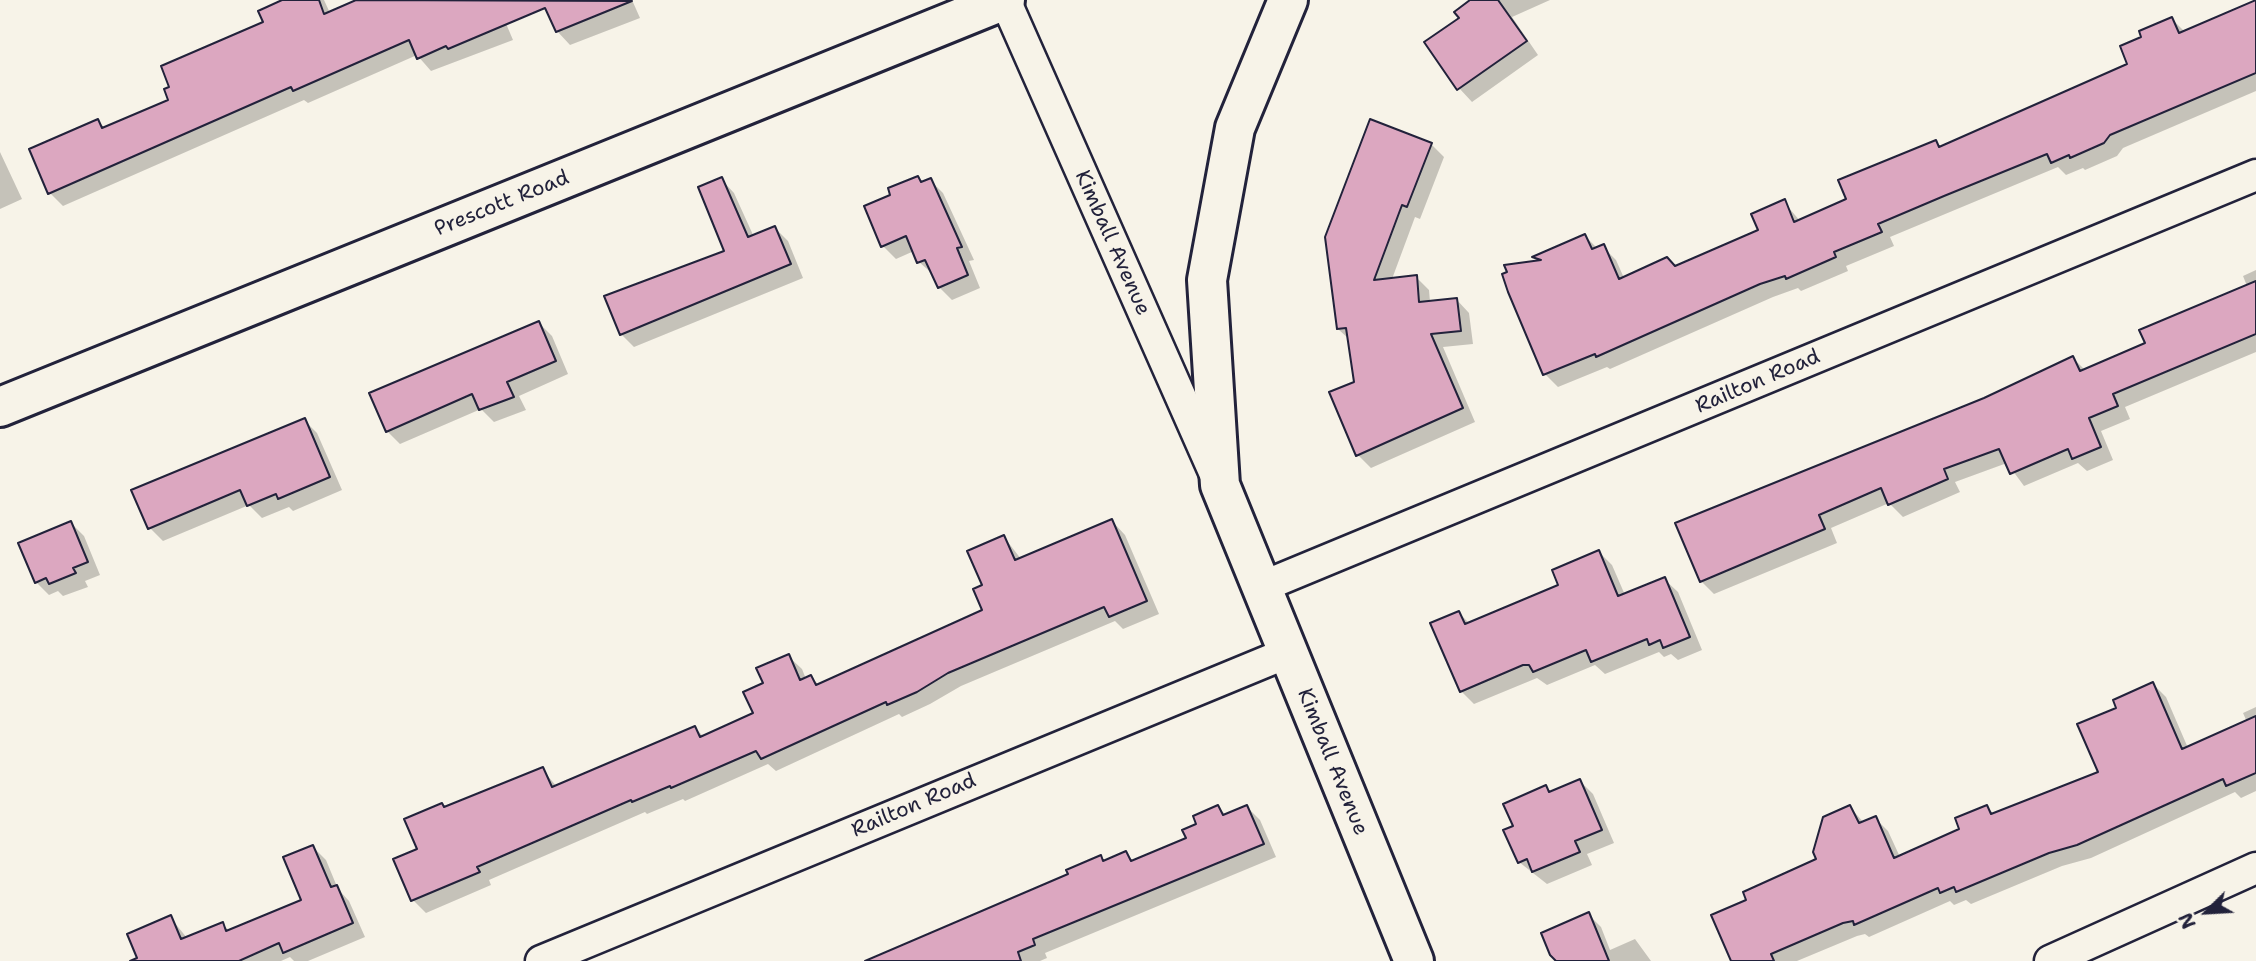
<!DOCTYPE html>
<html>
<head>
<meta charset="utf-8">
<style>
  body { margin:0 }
  #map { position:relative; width:2256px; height:961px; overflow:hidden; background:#f7f3e8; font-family:"Shantell Sans",sans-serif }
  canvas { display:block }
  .north { position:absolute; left:2172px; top:877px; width:70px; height:70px; -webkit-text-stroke:5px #f7f3e8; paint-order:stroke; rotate:246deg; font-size:19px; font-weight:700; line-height:28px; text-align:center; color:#22223b }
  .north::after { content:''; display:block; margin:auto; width:24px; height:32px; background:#22223b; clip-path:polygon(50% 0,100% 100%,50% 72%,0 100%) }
</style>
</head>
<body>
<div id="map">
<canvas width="2256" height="961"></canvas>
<div class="north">N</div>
</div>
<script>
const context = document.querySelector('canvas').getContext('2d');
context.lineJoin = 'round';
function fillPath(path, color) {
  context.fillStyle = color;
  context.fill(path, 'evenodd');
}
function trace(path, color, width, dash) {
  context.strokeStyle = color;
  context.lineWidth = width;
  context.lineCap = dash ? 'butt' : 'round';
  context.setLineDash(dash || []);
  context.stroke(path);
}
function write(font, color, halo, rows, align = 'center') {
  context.font = font + ' "Shantell Sans",sans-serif';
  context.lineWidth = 5;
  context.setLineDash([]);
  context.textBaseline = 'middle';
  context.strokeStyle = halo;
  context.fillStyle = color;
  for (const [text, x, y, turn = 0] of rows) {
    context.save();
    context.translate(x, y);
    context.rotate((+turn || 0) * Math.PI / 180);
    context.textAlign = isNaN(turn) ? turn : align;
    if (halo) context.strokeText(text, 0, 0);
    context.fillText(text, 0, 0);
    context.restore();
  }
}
fillPath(new Path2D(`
  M 286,0 L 324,0 L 330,13 L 359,0 L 496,0 L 513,40 L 431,71 L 417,55 L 308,103 L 304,100 L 63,206 L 50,193 L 98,121 L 105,128 L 171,101 L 265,23 Z
  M 544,0 L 632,0 L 640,18 L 570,45 L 557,31 Z
  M 1473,0 L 1550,0 L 1512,17 L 1538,55 L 1472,102 L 1459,88 L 1461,18 Z
  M 2256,2 L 2256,91 L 2123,148 L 2117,156 L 2085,170 L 2083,168 L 2066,175 L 2058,167 L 1890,237 L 1894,246 L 1846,266 L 1848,271 L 1801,291 L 1798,288 L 1773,297 L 1610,369 L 1607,367 L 1558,387 L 1545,374 L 1509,291 L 1540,262 L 1535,257 L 1585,236 L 1598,249 L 1603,247 L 1616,260 L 1624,278 L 1675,268 L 1760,231 L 1784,202 L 1800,221 L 1848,200 L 1935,142 L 1941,147 L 2130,64 L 2144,38 L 2172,19 L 2186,33 Z
  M 1431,144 L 1444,157 L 1420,219 L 1415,217 L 1392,279 L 1416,277 L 1429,290 L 1430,302 L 1456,299 L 1469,313 L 1473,344 L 1443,347 L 1475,422 L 1371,468 L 1358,455 L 1356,383 L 1350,340 L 1338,329 Z
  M 0,152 L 22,199 L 0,209 Z
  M 918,178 L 923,183 L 930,180 L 943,193 L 974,260 L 969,261 L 980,288 L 952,300 L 939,287 L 934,275 L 919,262 L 914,251 L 896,259 L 883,246 L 892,196 Z
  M 721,179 L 734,193 L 754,237 L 775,228 L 788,241 L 803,278 L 634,347 L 621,334 L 726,252 Z
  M 2256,270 L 2256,352 L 2125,407 L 2130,419 L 2101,431 L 2113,460 L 2087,471 L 2078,463 L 2024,486 L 2007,463 L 1955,482 L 1960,492 L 1903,517 L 1889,503 L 1831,528 L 1837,543 L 1714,594 L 1701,581 L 1984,400 L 2073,358 L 2086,371 L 2147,344 L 2247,286 L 2243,276 Z
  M 539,323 L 552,336 L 568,374 L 519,396 L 526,410 L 494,422 L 481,409 L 400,444 L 387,431 Z
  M 304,420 L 317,433 L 342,490 L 293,511 L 289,507 L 262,518 L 249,505 L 163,541 L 150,528 Z
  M 1112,521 L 1125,535 L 1159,614 L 1123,629 L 1115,621 L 961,686 L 930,704 L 902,717 L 899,714 L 776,771 L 768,764 L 685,801 L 683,799 L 647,814 L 645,812 L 489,880 L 491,885 L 426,913 L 413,900 L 419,849 L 445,809 L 542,769 L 557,787 L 695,728 L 704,737 L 755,714 L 765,684 L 788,656 L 802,669 L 806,679 L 811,677 L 819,685 L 984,611 L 984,586 L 1004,537 L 1021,559 Z
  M 71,523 L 84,536 L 100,575 L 85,581 L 88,587 L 63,596 L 58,591 L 49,595 L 36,582 Z
  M 1599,552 L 1612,565 L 1625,595 L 1664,579 L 1678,592 L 1702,650 L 1678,660 L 1671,654 L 1664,657 L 1659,652 L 1605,674 L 1595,665 L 1547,685 L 1537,678 L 1474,704 L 1461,691 L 1459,613 L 1470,624 L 1561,586 Z
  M 2153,684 L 2166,697 L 2188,748 L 2247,722 L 2243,713 L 2256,707 L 2256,791 L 2241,798 L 2235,792 L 2091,858 L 2062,866 L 1971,904 L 1966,900 L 1954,905 L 1950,901 L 1869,937 L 1865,934 L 1857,936 L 1797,961 L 1733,961 L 1749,901 L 1818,860 L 1850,807 L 1864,823 L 1875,818 L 1888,831 L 1900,857 L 1962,830 L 1987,807 L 1995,815 L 2100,773 L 2118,709 Z
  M 1580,781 L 1593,794 L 1614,843 L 1587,854 L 1592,865 L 1547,884 L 1519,862 L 1515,827 L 1546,788 L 1551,793 Z
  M 1218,807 L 1227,816 L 1247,807 L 1260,820 L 1276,857 L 1045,953 L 1047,958 L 1040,961 L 974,961 L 1070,875 L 1100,857 L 1105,862 L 1126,853 L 1134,862 L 1188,839 Z
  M 313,847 L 326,860 L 338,889 L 349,901 L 365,937 L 308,961 L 294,961 L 290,957 L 281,961 L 138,961 L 170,917 L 187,938 L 222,924 L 230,931 L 303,901 Z
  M 1588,914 L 1601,927 L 1610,950 L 1635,939 L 1651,961 L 1554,961 L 1543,934 Z`), '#0003');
const building = new Path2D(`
  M 282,0 L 319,0 L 324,14 L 356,0 L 632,1 L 556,32 L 545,8 L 448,49 L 446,46 L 417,59 L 409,40 L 293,91 L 291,87 L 48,194 L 29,149 L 98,119 L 102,128 L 168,100 L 164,89 L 169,87 L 161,66 L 263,22 L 258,11 Z
  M 1470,0 L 1498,0 L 1527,41 L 1457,90 L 1424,42 L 1459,18 L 1454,12 Z
  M 2256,0 L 2256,73 L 2110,135 L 2104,143 L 2070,158 L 2069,155 L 2051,163 L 2047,154 L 1944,196 L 1878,224 L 1882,232 L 1834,252 L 1836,257 L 1786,279 L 1785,276 L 1760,284 L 1596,357 L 1595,354 L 1543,375 L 1508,292 L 1502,274 L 1507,272 L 1504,265 L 1541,260 L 1532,257 L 1585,234 L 1592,249 L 1604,244 L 1619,279 L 1667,257 L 1675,266 L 1758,230 L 1751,214 L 1785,199 L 1794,222 L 1846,199 L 1838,180 L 1936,140 L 1939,147 L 2127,64 L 2120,46 L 2141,37 L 2139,31 L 2172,17 L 2179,33 Z
  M 1370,119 L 1432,143 L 1407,207 L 1402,205 L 1374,280 L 1417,275 L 1419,302 L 1457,298 L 1461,331 L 1431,334 L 1463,408 L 1356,456 L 1329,392 L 1354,382 L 1346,328 L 1337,329 L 1325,237 Z
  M 918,176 L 921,182 L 931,178 L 962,247 L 957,248 L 968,275 L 938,288 L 925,260 L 917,263 L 906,236 L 881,247 L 864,206 L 890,195 L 888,188 Z
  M 722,177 L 748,237 L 775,226 L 791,264 L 620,335 L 604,296 L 724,251 L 698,187 Z
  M 2256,281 L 2256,334 L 2113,394 L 2118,406 L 2089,418 L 2101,447 L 2072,459 L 2068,449 L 2010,474 L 1999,449 L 1944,469 L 1948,479 L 1888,505 L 1881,488 L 1819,515 L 1825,529 L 1700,582 L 1675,523 L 1984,398 L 2073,356 L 2080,371 L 2145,343 L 2139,330 Z
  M 539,321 L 556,361 L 507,382 L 514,397 L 479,410 L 472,394 L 386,432 L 369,393 Z
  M 305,418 L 330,477 L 278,499 L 276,494 L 247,506 L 240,490 L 148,529 L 131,490 Z
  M 1112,519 L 1147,601 L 1109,617 L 1104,607 L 948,673 L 917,692 L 887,705 L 886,702 L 761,759 L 756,751 L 671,788 L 670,786 L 632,802 L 631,800 L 477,867 L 480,872 L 411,901 L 393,859 L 417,849 L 404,819 L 442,803 L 444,807 L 543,767 L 552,787 L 695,726 L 700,737 L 753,713 L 743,692 L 763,683 L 756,668 L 789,654 L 800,680 L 811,675 L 816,685 L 982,610 L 973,589 L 982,585 L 967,551 L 1004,535 L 1015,560 Z
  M 71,521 L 88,562 L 73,568 L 76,573 L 49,584 L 46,578 L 35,583 L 18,543 Z
  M 1599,550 L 1618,596 L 1665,577 L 1690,637 L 1663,648 L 1660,640 L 1649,645 L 1647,639 L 1591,662 L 1586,650 L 1533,672 L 1529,665 L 1523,665 L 1460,692 L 1430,623 L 1459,611 L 1465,624 L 1558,585 L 1552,570 Z
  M 2153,682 L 2182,749 L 2256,716 L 2256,773 L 2226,786 L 2223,779 L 2077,845 L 2049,853 L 1956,892 L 1954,887 L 1940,893 L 1938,888 L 1854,925 L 1853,921 L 1843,923 L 1771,954 L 1774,961 L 1731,961 L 1711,915 L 1746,900 L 1743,892 L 1816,859 L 1813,852 L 1823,817 L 1850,805 L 1859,823 L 1876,816 L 1894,858 L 1959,829 L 1955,818 L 1987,805 L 1991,814 L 2098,772 L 2077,724 L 2116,708 L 2113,700 Z
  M 1580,779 L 1602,830 L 1575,841 L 1580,852 L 1532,872 L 1527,859 L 1518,863 L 1503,830 L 1513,826 L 1503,804 L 1546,785 L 1549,792 Z
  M 1218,805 L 1223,815 L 1247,805 L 1264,844 L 1033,939 L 1035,945 L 1018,952 L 1021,961 L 865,961 L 1068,874 L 1066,870 L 1101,855 L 1103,861 L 1126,851 L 1131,861 L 1186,838 L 1182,830 L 1196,824 L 1193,816 Z
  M 313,845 L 331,887 L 337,885 L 353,923 L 283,953 L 279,943 L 239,961 L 130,961 L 137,958 L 127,934 L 171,915 L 181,939 L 223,922 L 226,931 L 301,900 L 283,857 Z
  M 1589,912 L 1609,961 L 1556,961 L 1550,955 L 1541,933 Z`);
fillPath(building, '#dca7c0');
trace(building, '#22223b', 2);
const street = new Path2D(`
  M 1005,0 L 1214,472
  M 1259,588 L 2256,175
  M 541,961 L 1287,653
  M 2050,961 L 2256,868`);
const secondary = new Path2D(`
  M 1288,0 L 1235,128 L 1207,280 L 1220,485 L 1414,961
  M 0,407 L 1005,0`);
trace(street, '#22223b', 35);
trace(secondary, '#22223b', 44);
trace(street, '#f7f3e8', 30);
trace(secondary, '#f7f3e8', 38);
write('21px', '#22223b', '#f7f3e8', [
  ["Prescott Road",502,204,-22],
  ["Kimball Avenue",1112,243,66],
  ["Railton Road",1758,382,-23],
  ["Kimball Avenue",1332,762,68],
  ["Railton Road",914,806,-23]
]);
</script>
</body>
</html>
